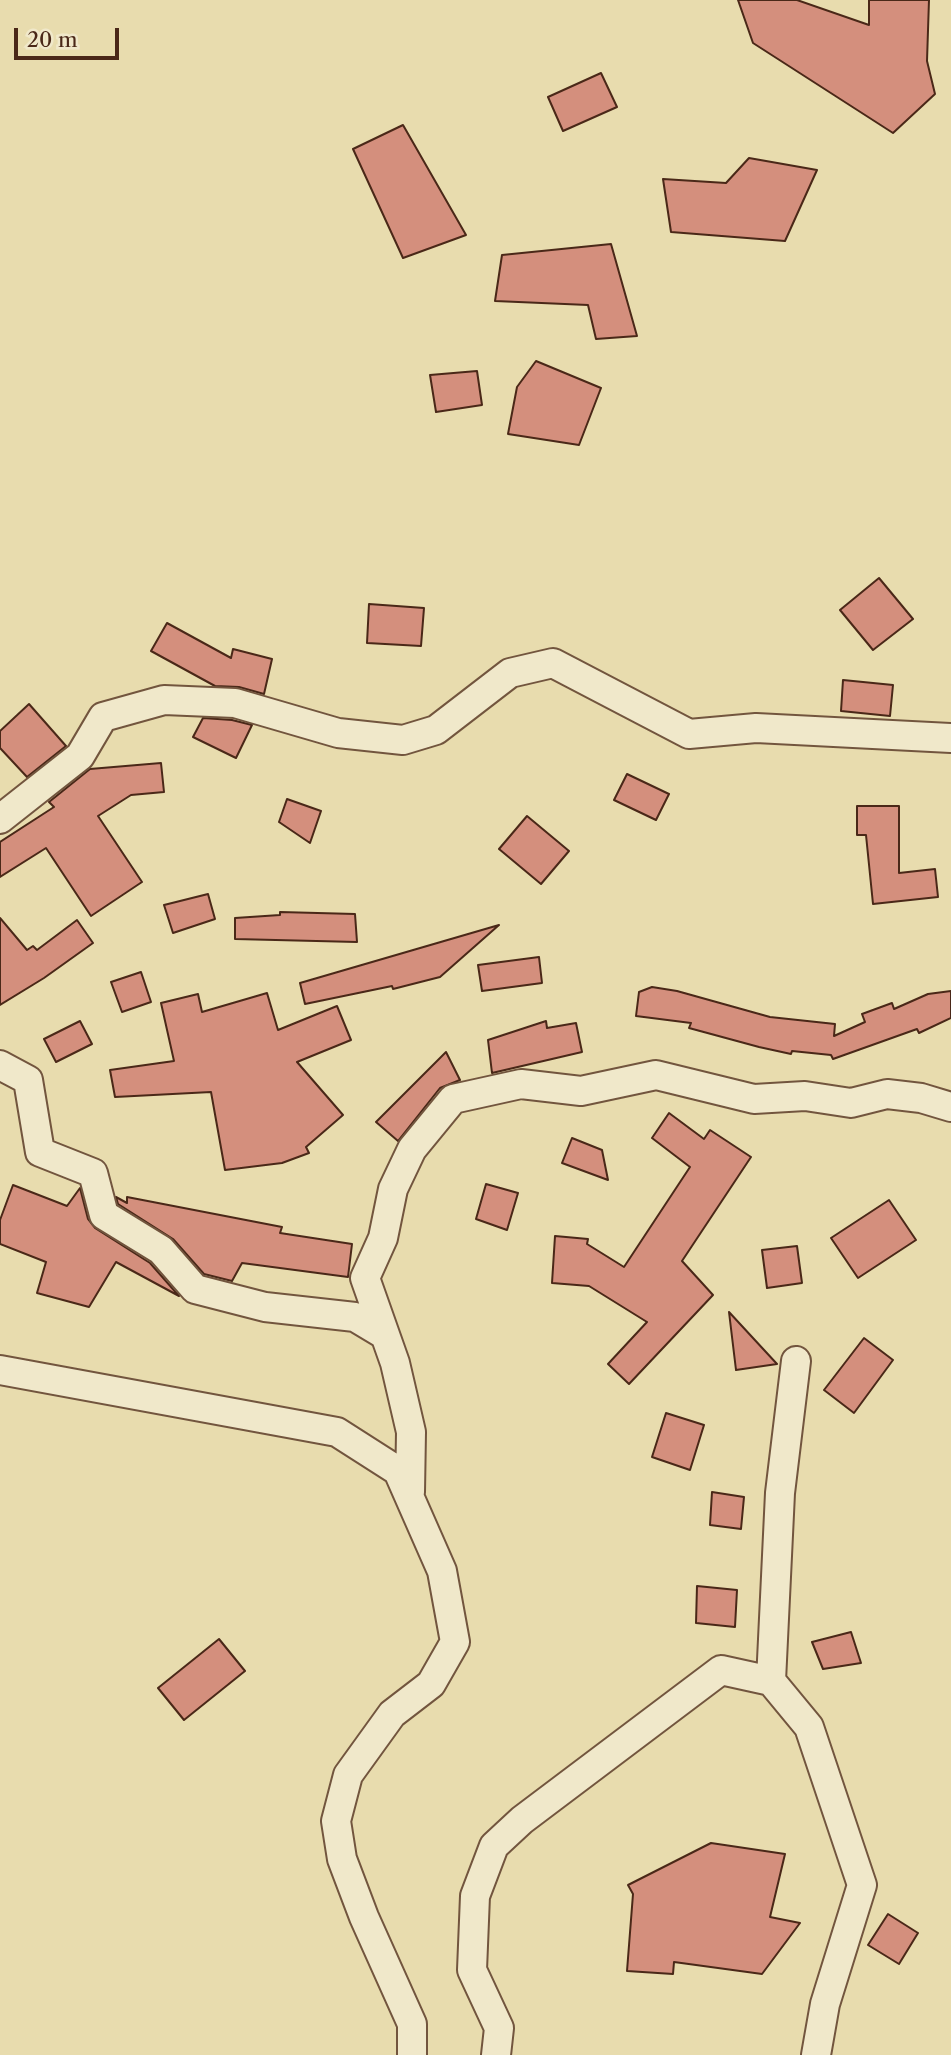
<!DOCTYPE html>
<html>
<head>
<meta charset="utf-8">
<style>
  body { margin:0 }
  #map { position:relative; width:951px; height:2055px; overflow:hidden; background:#e8dcae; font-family:"Libre Caslon Text",serif }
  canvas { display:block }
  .scale { position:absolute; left:14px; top:28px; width:105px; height:32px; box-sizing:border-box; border:4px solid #4a2818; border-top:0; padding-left:9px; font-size:21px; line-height:24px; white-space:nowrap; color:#4a2818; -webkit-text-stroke:5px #f0e8ca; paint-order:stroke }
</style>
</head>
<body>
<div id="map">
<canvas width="951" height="2055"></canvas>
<div class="scale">20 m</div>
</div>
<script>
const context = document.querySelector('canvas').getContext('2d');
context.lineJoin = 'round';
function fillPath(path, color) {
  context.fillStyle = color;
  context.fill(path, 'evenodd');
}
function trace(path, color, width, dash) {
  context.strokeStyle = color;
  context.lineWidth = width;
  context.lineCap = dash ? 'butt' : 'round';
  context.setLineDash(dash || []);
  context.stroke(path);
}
const building = new Path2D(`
  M 738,0 L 797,0 L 869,25 L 869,0 L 929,0 L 927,61 L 935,94 L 893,133 L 753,43 Z
  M 601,73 L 617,107 L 563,131 L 548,97 Z
  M 403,125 L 466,235 L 403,258 L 353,149 Z
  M 749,158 L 817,170 L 785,241 L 671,232 L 663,179 L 726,183 Z
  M 611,244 L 637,336 L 596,339 L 588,305 L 495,301 L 502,255 Z
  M 536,361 L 601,388 L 579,445 L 508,434 L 517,387 Z
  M 477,371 L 482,405 L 436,412 L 430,375 Z
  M 879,578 L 913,619 L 873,650 L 840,610 Z
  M 369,604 L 424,608 L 421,646 L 367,643 Z
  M 167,623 L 231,658 L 233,649 L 272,659 L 264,694 L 239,687 L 215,686 L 151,651 Z
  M 843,680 L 893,685 L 890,716 L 841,711 Z
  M 29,704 L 66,746 L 27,777 L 0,748 L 0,731 Z
  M 203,718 L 232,720 L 252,725 L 236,758 L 193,737 Z
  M 161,763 L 164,792 L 131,795 L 98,816 L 142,882 L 91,916 L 46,848 L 0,877 L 0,842 L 54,807 L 49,802 L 90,769 Z
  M 627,774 L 669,794 L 656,820 L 614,800 Z
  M 287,799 L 321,811 L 310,843 L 279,822 Z
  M 857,806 L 899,806 L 899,873 L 935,869 L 938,897 L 873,904 L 866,835 L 857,835 Z
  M 527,816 L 569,851 L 541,884 L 499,849 Z
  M 208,894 L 215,919 L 173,933 L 164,905 Z
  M 280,912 L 355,914 L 357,942 L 235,939 L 235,918 L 280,915 Z
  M 0,918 L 27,950 L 33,946 L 37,950 L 77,920 L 93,943 L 44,978 L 0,1005 Z
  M 499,925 L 440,977 L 393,989 L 392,986 L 305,1004 L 300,983 Z
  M 539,957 L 542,983 L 482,991 L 478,965 Z
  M 141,972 L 151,1002 L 122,1012 L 111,982 Z
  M 652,987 L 677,991 L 770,1017 L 835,1024 L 834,1036 L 865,1022 L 862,1014 L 892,1003 L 894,1009 L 928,994 L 951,991 L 951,1018 L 919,1033 L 917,1029 L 833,1059 L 831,1055 L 792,1051 L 791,1054 L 759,1047 L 689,1028 L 691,1023 L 636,1016 L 639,992 Z
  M 267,993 L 278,1030 L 337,1006 L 351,1040 L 297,1062 L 343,1115 L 306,1147 L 309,1153 L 282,1163 L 225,1170 L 211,1092 L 115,1097 L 110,1070 L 174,1061 L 161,1003 L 198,994 L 202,1012 Z
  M 80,1021 L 92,1044 L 56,1062 L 44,1039 Z
  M 546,1021 L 547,1028 L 576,1023 L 582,1052 L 492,1073 L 488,1040 Z
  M 446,1052 L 460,1080 L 440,1088 L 398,1141 L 376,1122 Z
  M 669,1113 L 704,1139 L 710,1130 L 751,1157 L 682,1261 L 713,1295 L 629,1384 L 608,1364 L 647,1322 L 589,1286 L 552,1283 L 555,1236 L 588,1239 L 587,1244 L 624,1267 L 690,1167 L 652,1138 Z
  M 572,1138 L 602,1150 L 608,1180 L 562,1163 Z
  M 486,1184 L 518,1193 L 507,1230 L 476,1219 Z
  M 13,1185 L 67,1206 L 80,1188 L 88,1219 L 95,1228 L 150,1263 L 179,1296 L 116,1262 L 89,1307 L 37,1293 L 46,1262 L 0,1244 L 0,1220 Z
  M 116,1197 L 127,1203 L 127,1197 L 282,1227 L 280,1233 L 352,1244 L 348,1277 L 242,1263 L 232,1281 L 204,1274 L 173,1239 L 118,1204 Z
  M 889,1200 L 916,1240 L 858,1278 L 831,1238 Z
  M 797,1246 L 802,1283 L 767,1288 L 762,1250 Z
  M 729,1312 L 777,1364 L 736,1370 Z
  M 864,1338 L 893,1360 L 854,1413 L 824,1390 Z
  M 666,1413 L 704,1425 L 690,1470 L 652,1457 Z
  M 712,1492 L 744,1497 L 741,1529 L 710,1525 Z
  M 697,1586 L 737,1590 L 735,1627 L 696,1623 Z
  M 851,1632 L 861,1663 L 823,1669 L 812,1642 Z
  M 219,1639 L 245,1671 L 184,1720 L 158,1688 Z
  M 711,1843 L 785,1854 L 770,1917 L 800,1923 L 762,1974 L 674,1962 L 673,1974 L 627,1971 L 633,1894 L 628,1885 Z
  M 888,1914 L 918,1933 L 899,1964 L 868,1945 Z`);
fillPath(building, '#d48f7d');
trace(building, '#4a2818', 2);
const street = new Path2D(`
  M 0,819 L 80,756 L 103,717 L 164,700 L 235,703 L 338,733 L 403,740 L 436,730 L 510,673 L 553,663 L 689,734 L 756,728 L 951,738
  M 0,1065 L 28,1080 L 40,1152 L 93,1173 L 104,1215 L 161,1250 L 195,1289 L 265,1307 L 355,1317 L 385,1335
  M 0,1370 L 337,1432 L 398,1471 L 442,1571 L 455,1642 L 431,1684 L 392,1714 L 348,1775 L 336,1821 L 342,1859 L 364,1917 L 412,2024 L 412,2055
  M 410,1492 L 411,1432 L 395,1363 L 365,1278 L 383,1238 L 393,1189 L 412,1149 L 453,1099 L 521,1084 L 581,1091 L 656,1075 L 754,1099 L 805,1096 L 851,1103 L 887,1094 L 921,1098 L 951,1107
  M 771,1681 L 780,1493 L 796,1361
  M 496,2055 L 499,2028 L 472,1970 L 475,1896 L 494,1846 L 522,1820 L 721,1670 L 771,1681 L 809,1727 L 862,1885 L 825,2004 L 816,2055`);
trace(street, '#72553e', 32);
trace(street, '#f0e8ca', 28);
</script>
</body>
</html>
